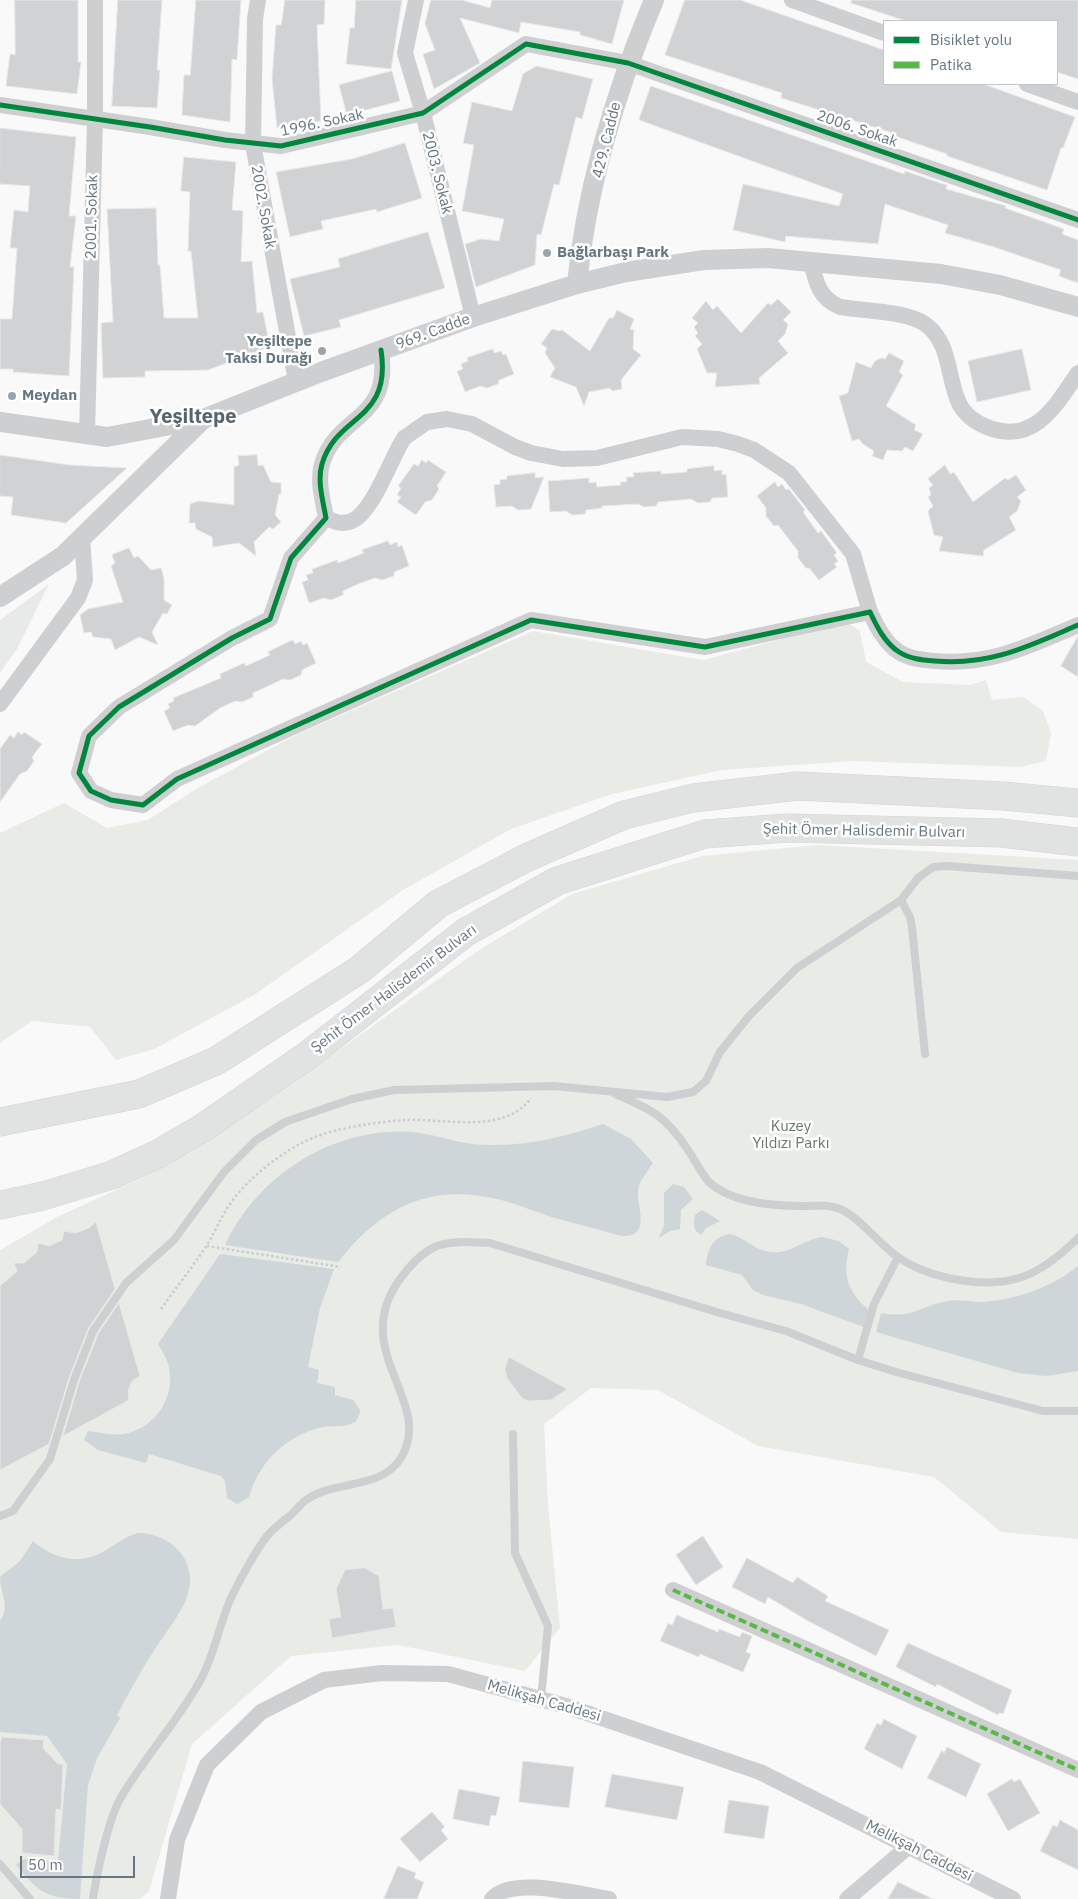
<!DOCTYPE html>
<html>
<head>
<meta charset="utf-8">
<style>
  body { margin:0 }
  #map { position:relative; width:1078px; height:1899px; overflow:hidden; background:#f9f9f9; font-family:"IBM Plex Sans",sans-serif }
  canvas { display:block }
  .legend { position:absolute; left:883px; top:20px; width:175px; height:65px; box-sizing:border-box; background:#fff; border:1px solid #c1c8cd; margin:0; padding:6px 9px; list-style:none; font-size:15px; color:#657683 }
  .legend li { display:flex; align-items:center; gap:10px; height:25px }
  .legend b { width:25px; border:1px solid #c1c8cd }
  .scale { position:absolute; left:20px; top:1856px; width:115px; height:22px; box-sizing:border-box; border:2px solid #657683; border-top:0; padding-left:6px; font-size:15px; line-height:18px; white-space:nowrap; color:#657683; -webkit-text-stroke:4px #fff; paint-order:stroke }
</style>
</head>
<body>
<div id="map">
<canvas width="1078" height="1899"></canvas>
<ul class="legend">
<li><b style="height:6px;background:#00873e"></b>Bisiklet yolu</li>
<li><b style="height:6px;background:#58b947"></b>Patika</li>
</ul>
<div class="scale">50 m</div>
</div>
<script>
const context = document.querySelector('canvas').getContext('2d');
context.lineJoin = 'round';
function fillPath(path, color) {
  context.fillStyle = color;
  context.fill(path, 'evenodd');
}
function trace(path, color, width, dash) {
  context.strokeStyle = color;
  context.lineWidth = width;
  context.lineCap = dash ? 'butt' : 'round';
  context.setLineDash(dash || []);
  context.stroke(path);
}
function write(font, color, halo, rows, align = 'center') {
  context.font = font + ' "IBM Plex Sans",sans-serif';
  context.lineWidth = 5;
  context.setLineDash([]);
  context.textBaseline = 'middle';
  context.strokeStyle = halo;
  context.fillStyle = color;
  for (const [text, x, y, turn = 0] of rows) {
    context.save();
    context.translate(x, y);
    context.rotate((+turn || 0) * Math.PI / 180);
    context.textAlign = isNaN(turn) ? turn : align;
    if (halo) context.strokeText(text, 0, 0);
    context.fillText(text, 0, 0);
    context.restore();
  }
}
fillPath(new Path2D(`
  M 49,584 L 17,649 L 0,673 L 0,620 Z`), '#e8e9e9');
fillPath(new Path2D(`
  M 846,622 L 860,631 L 866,662 L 903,682 L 970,685 L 986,680 L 992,700 L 1023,697 L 1043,711 L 1051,733 L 1046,761 L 1021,767 L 853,761 L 722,770 L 612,794 L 511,829 L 403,890 L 254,995 L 154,1049 L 116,1060 L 90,1027 L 32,1021 L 0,1043 L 0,833 L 64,803 L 107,828 L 148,820 L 196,789 L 296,735 L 533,631 L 703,660 Z
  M 818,845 L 1078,860 L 1078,1539 L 1001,1532 L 934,1477 L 758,1446 L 658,1390 L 591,1388 L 544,1424 L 548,1505 L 560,1628 L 525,1671 L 398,1645 L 291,1656 L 192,1744 L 149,1891 L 140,1899 L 0,1899 L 0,1250 L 57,1217 L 144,1177 L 266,1102 L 479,950 L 572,894 L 702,856 Z`), '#e8ebe6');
fillPath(new Path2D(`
  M 603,1124 L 631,1139 L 653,1163 C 648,1171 639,1181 638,1190 C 636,1205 653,1238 621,1236 C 598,1229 574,1223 551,1217 C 536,1212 522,1206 508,1202 C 434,1181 384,1204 338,1262 L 225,1245 C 257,1176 334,1126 412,1132 C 437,1134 461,1145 487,1145 C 527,1146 565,1137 603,1124 Z
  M 673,1184 L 684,1187 L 693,1199 L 681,1210 L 680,1229 L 670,1231 L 659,1238 L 664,1225 L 664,1193 Z
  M 702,1210 L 720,1221 L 706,1228 L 701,1235 C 693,1231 693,1224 695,1215 Z
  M 730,1234 C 744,1237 752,1248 765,1251 C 788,1257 802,1240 822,1237 L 839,1241 L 849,1249 C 842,1275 848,1293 869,1310 L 864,1327 L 801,1304 L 763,1295 L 753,1290 L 742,1275 L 706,1265 C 707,1249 714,1236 730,1234 Z
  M 220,1254 L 334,1269 L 320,1308 L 308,1367 L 319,1370 L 317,1383 L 335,1387 L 335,1395 L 353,1400 L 360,1410 C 359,1416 358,1421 353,1423 C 345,1428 332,1425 323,1427 C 286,1435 259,1462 249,1497 L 237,1504 L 227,1498 L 225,1481 L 221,1476 L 149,1454 L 146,1463 L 98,1450 L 84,1440 L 88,1431 C 99,1432 113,1436 123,1434 C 153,1430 176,1398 169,1368 C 168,1360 162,1351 158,1344 Z
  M 1078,1266 L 1078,1371 L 1046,1376 L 1018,1373 L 876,1332 L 881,1313 C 913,1319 920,1306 948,1301 C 959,1299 971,1302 982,1302 C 1016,1300 1052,1287 1078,1266 Z
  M 138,1533 C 171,1533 200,1562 187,1597 C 180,1615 166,1632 155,1649 C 141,1670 129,1693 117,1715 L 120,1718 L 97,1758 L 88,1785 L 80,1899 C 46,1899 37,1890 16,1865 L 24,1859 L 58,1861 L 67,1764 L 47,1736 L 0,1732 L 0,1621 C 11,1606 0,1593 0,1577 L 20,1561 L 33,1541 C 52,1558 77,1565 101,1553 C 114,1546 123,1537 138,1533 Z`), '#ced6d9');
const building = new Path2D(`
  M 15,0 L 78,0 L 78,62 L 81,62 L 77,94 L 6,86 L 10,54 L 15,55 Z
  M 118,0 L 162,0 L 157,70 L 160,70 L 157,108 L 112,106 Z
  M 196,0 L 241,0 L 237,60 L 232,59 L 230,122 L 182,115 L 184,75 L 190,75 Z
  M 285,0 L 325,0 L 324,24 L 317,25 L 321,121 L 277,128 L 272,79 L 276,25 L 281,25 Z
  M 356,0 L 402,0 L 391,69 L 346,64 L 350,28 L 354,28 Z
  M 431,0 L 462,0 L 490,8 L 492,0 L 624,0 L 612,44 L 580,35 L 580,32 L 521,22 L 519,33 L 460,18 L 480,63 L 434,89 L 423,54 L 435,50 L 425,24 Z
  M 685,0 L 740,0 L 884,50 L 884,84 L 983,84 L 1075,117 L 1063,148 L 1061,148 L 1047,190 L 947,156 L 947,154 L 889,134 L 890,132 L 781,98 L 782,93 L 665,55 Z
  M 852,0 L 1078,0 L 1078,79 L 1057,72 L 1057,21 L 906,21 L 851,3 Z
  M 537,66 L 593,79 L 582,119 L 576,117 L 559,185 L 554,184 L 541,235 L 537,234 L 535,265 L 476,287 L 465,244 L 481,239 L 499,241 L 504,219 L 462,211 L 474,145 L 463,143 L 472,102 L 512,111 L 523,74 Z
  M 392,71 L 400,101 L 347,115 L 339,85 Z
  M 651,86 L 904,174 L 905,171 L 943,184 L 947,185 L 946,189 L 1006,206 L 1005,208 L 1064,229 L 1062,234 L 1078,240 L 1078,283 L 1059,276 L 1061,270 L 994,247 L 945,233 L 948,225 L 885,204 L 878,244 L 786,236 L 785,242 L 733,230 L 743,184 L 839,206 L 843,194 L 639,120 Z
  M 0,128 L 76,137 L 69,216 L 76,216 L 70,267 L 74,267 L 69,376 L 13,372 L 13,369 L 0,369 L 0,319 L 12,319 L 17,248 L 10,248 L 14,210 L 28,212 L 30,186 L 0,184 Z
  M 405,143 L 422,198 L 377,212 L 376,209 L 321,221 L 323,229 L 290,237 L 276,172 L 352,159 Z
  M 184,157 L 236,162 L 232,210 L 243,211 L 241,262 L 252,261 L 257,313 L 263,312 L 270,347 L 208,370 L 145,371 L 145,377 L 103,378 L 101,323 L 113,322 L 107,209 L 156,208 L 158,265 L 160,265 L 164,318 L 198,318 L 191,251 L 188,251 L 190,192 L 181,191 Z
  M 428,232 L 445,288 L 339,320 L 341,327 L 304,336 L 290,279 L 340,267 L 338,259 Z
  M 778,299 L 791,312 L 783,320 L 788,324 L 785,334 L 778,341 L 788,353 L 759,378 L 760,384 L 715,387 L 717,373 L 707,373 L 697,349 L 702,344 L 695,336 L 698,333 L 694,327 L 698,323 L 692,318 L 706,301 L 713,310 L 717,306 L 741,333 L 768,303 L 771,305 Z
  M 617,310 L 634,319 L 630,329 L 634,330 L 633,349 L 641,355 L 621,380 L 622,389 L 612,391 L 610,388 L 589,392 L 584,406 L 576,387 L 550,377 L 555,368 L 545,353 L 547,348 L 541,344 L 552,329 L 559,331 L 562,330 L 590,351 L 609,318 L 613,318 Z
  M 493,349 L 494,353 L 501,351 L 503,355 L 506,354 L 514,374 L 499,380 L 498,384 L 487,388 L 480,386 L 465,392 L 457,371 L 463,369 L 461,364 L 468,361 L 467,358 Z
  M 1022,349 L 1031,390 L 977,402 L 968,361 Z
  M 889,353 L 904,361 L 899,372 L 903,375 L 886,406 L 916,425 L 914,430 L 923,434 L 913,451 L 905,447 L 902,451 L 887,450 L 883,460 L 872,456 L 874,451 L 863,444 L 859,439 L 852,441 L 839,396 L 848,393 L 856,362 L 871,368 L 875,361 L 881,358 L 885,359 Z
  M 0,455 L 70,465 L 127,468 L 66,523 L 11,515 L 13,497 L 0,496 Z
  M 257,455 L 258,466 L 263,465 L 271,482 L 281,483 L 281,494 L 279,494 L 275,515 L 281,522 L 273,529 L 269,527 L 254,542 L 256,556 L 239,543 L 213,547 L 212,537 L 196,529 L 195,523 L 189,523 L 190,504 L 199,501 L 234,505 L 234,467 L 239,465 L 238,456 Z
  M 422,460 L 426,463 L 428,460 L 446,472 L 437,486 L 439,489 L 432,500 L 425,502 L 416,515 L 397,502 L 401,497 L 397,495 L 401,488 L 398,486 L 414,464 L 418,466 Z
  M 945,465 L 950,474 L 954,472 L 973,502 L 1005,478 L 1008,480 L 1016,475 L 1026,490 L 1017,497 L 1021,501 L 1017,511 L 1009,517 L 1016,530 L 984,550 L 983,556 L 939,551 L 943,537 L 934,535 L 928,511 L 933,506 L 928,497 L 931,495 L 929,488 L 933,485 L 928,479 Z
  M 714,466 L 714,471 L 722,470 L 722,475 L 726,474 L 728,497 L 712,498 L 710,502 L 698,503 L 691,499 L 658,502 L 656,506 L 644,507 L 638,504 L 602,506 L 602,508 L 586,510 L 585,514 L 572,515 L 566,511 L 550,512 L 548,481 L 589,478 L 589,483 L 596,482 L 597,487 L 621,485 L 620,482 L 627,482 L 626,477 L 634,477 L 633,473 L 661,471 L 661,474 L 687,472 L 687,469 Z
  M 535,473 L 535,478 L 544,477 L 531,509 L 518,510 L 512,506 L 496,507 L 494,485 L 500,484 L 500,480 L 507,479 L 507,476 Z
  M 775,482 L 778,487 L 782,484 L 786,490 L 789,489 L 805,510 L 803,512 L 818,533 L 821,531 L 837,553 L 834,555 L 838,561 L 834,564 L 837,567 L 819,580 L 809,568 L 806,568 L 798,558 L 798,551 L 778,525 L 774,526 L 766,516 L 766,508 L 757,496 Z
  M 388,541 L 390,545 L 397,542 L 398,547 L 402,545 L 409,566 L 394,572 L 394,576 L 382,580 L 375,578 L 358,584 L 343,591 L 343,595 L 331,600 L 324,598 L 309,603 L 302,582 L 308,580 L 306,575 L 313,573 L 312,569 L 337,560 L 338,563 L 364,553 L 362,550 Z
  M 129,548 L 134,558 L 138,556 L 151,570 L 161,568 L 164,578 L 164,600 L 172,605 L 167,614 L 163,613 L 152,632 L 158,645 L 139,637 L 115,650 L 111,639 L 93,637 L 91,632 L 84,633 L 80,615 L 88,609 L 123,602 L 111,566 L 115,563 L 112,555 Z
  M 1078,636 L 1078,677 L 1061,666 Z
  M 293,640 L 295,644 L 301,641 L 303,645 L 307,643 L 316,663 L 302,670 L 301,675 L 290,680 L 283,679 L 253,693 L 253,697 L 242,702 L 235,701 L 220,708 L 195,726 L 188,725 L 173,731 L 164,711 L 170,708 L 168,704 L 174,701 L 173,698 L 221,678 L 220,674 L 244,663 L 246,666 L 270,655 L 268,652 Z
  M 18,732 L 22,735 L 24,732 L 42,744 L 32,757 L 34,761 L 27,771 L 20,774 L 0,802 L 0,749 L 10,735 L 14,738 Z
  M 96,1222 L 115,1289 L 88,1329 L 69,1378 L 49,1444 L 0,1470 L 0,1286 L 17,1271 L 14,1263 L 24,1263 L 37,1252 L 38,1243 L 49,1246 L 62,1240 L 64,1231 L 76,1233 L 89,1228 Z
  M 119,1303 L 140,1376 L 132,1381 L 128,1391 L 129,1400 L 63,1436 L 79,1382 L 98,1334 Z
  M 509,1357 L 567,1389 L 551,1400 L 528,1401 L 522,1398 L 507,1378 L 505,1369 Z
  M 703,1536 L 723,1567 L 696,1585 L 676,1555 Z
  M 747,1558 L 793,1583 L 797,1577 L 828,1596 L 825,1601 L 889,1630 L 876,1656 L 808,1621 L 768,1597 L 765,1604 L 732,1587 Z
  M 365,1568 L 379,1576 L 383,1609 L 393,1608 L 396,1627 L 332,1638 L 329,1619 L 341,1617 L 336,1589 L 345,1570 Z
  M 677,1615 L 718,1632 L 719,1629 L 740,1637 L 742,1632 L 752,1636 L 746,1652 L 751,1654 L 743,1672 L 700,1654 L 699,1657 L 660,1641 L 668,1623 L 672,1625 Z
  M 908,1643 L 1012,1690 L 1003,1714 L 999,1713 L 998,1715 L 937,1684 L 936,1687 L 896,1667 Z
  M 884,1719 L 917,1736 L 902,1769 L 864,1749 L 877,1723 L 881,1725 Z
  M 2,1737 L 44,1740 L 43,1748 L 58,1764 L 63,1764 L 61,1810 L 56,1809 L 54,1856 L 22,1853 L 22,1829 L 0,1804 L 0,1744 Z
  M 947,1747 L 981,1764 L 966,1797 L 927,1778 L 942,1750 L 944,1753 Z
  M 523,1761 L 574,1767 L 569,1808 L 519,1802 Z
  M 612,1774 L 684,1787 L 677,1820 L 605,1807 Z
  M 1012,1779 L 1014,1782 L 1020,1779 L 1040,1813 L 1008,1831 L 987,1794 Z
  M 459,1789 L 500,1797 L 496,1816 L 491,1815 L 489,1826 L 453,1819 Z
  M 729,1800 L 769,1806 L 764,1839 L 724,1833 Z
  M 432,1812 L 445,1827 L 441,1830 L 448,1839 L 420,1862 L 400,1839 Z
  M 1060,1820 L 1078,1830 L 1078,1870 L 1040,1851 L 1053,1825 L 1057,1827 Z
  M 398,1866 L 416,1873 L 414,1878 L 424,1882 L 417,1899 L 384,1899 Z
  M 898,1882 L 933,1899 L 888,1899 Z`);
fillPath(building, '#d0d2d3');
trace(building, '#e8e8e8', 1);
const trunk = new Path2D(`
  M 0,1122 L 139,1094 L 216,1061 L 359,970 L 438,904 L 526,858 L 624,815 L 693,798 L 798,786 L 1004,796 L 1078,803
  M 0,1205 L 43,1196 L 112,1175 L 158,1154 L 204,1127 L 308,1055 L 466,932 L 557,881 L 705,834 L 787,828 L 1001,833 L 1078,842`);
trace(trunk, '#d5d6d6', 29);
trace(new Path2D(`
  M 207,1246 L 341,1267
  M 161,1309 C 175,1289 191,1269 205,1248 C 215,1233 221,1216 232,1201 C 249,1179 273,1159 298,1145 C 329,1128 370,1123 405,1120 C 442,1118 505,1135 531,1098`), '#cbcccd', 2.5, [2.5, 2.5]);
trace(new Path2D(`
  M 901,900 L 910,917 L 912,927 L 925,1054
  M 615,1094 C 651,1109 666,1116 688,1150 C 695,1160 701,1173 709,1182 C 731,1203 774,1206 803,1206 C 816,1206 827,1204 840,1209 C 857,1215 881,1246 898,1257 C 928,1278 983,1289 1019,1278 C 1042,1271 1061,1255 1078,1238
  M 858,1360 L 874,1304 L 898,1257
  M 513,1434 L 515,1553 L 548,1626 L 541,1699
  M 0,1516 L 13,1511 L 50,1459 L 74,1380 L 93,1331 L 126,1283 L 174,1240 L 224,1172 L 256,1140 L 285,1122 L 352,1099 L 394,1090 L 554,1086 L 667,1097 L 693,1092 L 706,1081 L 720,1052 L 749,1016 L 797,968 L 901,900 L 918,878 L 933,867 L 947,866 L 1078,876
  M 0,1864 L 30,1899
  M 93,1899 C 96,1876 109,1818 120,1799 C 144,1758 177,1722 200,1681 C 214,1656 219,1626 230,1600 C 238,1583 256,1550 267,1536 C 274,1528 285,1520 293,1513 C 298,1508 303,1501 309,1498 C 338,1480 382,1489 401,1458 C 436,1400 344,1350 403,1275 C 431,1239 447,1241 490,1243 L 720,1313 L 786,1331 L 858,1360 L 896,1372 L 1043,1411 L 1078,1411`), '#cecfd0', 8);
trace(new Path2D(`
  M 258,0 L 255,19 L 253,144 L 296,381
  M 416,0 L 405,53 L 423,113 L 473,317
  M 792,0 L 884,33
  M 1027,84 L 1078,102
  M 0,105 L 150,127 L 225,140 L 281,146 L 423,113 L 526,44 L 628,63 L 1078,220
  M 811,261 C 816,283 819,298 840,307 C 864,311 906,311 925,324 C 951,342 947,378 959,403 C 964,414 976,423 987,427 C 1034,446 1056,405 1078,373
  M 381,350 C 392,422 337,413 322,464 C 317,481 323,501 326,518 L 291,558 L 270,619 L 232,638 L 119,707 L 89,736 L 79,773 L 91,791 L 111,800 L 143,805 L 177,779 L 531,620 L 705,647 L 870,612 C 877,627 885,643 899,652 C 910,659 923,660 935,661 C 990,666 1029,646 1078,625
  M 87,435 L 95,119 L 95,0
  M 326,518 C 335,522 342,525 352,521 C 373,512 391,458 404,438 L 427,422 L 447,419 L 472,424 L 515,447 L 531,453 L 563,459 L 597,458 L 682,437 L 718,439 L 738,444 L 754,450 L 789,473 L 853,554 L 870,612
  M 0,704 L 78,598 L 85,580 L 82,537
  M 673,1590 L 1078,1770
  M 168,1899 L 177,1840 L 207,1765 L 261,1712 L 324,1680 L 382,1673 L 448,1674 L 566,1706 L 760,1772 L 1013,1899
  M 492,1899 C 512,1875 581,1895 609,1899
  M 847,1899 L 909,1846`), '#cecfd0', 16);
trace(new Path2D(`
  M 577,284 C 586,189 617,88 654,0
  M 0,422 L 107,437 L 203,419 L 321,372 L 473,317 L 577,284 L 626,272 L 704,260 L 768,258 L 941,274 L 1000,285 L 1078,307
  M 0,597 L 63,556 L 203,419`), '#cecfd0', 20);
trace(trunk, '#e1e2e2', 28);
trace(new Path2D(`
  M 673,1590 L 1078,1770`), '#58b947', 4, [8, 4]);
trace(new Path2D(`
  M 0,105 L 150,127 L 225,140 L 281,146 L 423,113 L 526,44 L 628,63 L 1078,220
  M 381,350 C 392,422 337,413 322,464 C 317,481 323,501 326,518 L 291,558 L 270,619 L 232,638 L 119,707 L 89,736 L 79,773 L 91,791 L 111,800 L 143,805 L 177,779 L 531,620 L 705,647 L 870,612 C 877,627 885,643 899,652 C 910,659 923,660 935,661 C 990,666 1029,646 1078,625`), '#00873e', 5);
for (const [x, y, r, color] of [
  [547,253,5,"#99a4ac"],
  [322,351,5,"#99a4ac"],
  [12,396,5,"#99a4ac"]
]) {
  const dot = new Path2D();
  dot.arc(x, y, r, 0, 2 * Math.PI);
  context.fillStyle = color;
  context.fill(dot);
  trace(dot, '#fff', 2);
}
write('15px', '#657683', '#fff', [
  ["1996. Sokak",322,123,-12],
  ["2006. Sokak",857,129,19],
  ["429. Cadde",607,140,-76],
  ["2003. Sokak",437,173,76],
  ["2002. Sokak",263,207,80],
  ["2001. Sokak",92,217,-89],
  ["969. Cadde",433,332,-20],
  ["Şehit Ömer Halisdemir Bulvarı",864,831,1],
  ["Şehit Ömer Halisdemir Bulvarı",394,989,-37],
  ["Melikşah Caddesi",544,1701,16],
  ["Melikşah Caddesi",919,1851,27]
]);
write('bold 15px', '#657683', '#fff', [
  ["Bağlarbaşı Park",557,253],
  ["Yeşiltepe",312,342,"right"],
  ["Taksi Durağı",312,359,"right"],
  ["Meydan",22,396]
], 'left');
write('15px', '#687a64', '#fff', [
  ["Kuzey",791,1127],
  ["Yıldızı Parkı",791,1144]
]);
write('bold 20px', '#57646e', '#fff', [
  ["Yeşiltepe",193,417]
]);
</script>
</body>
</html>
